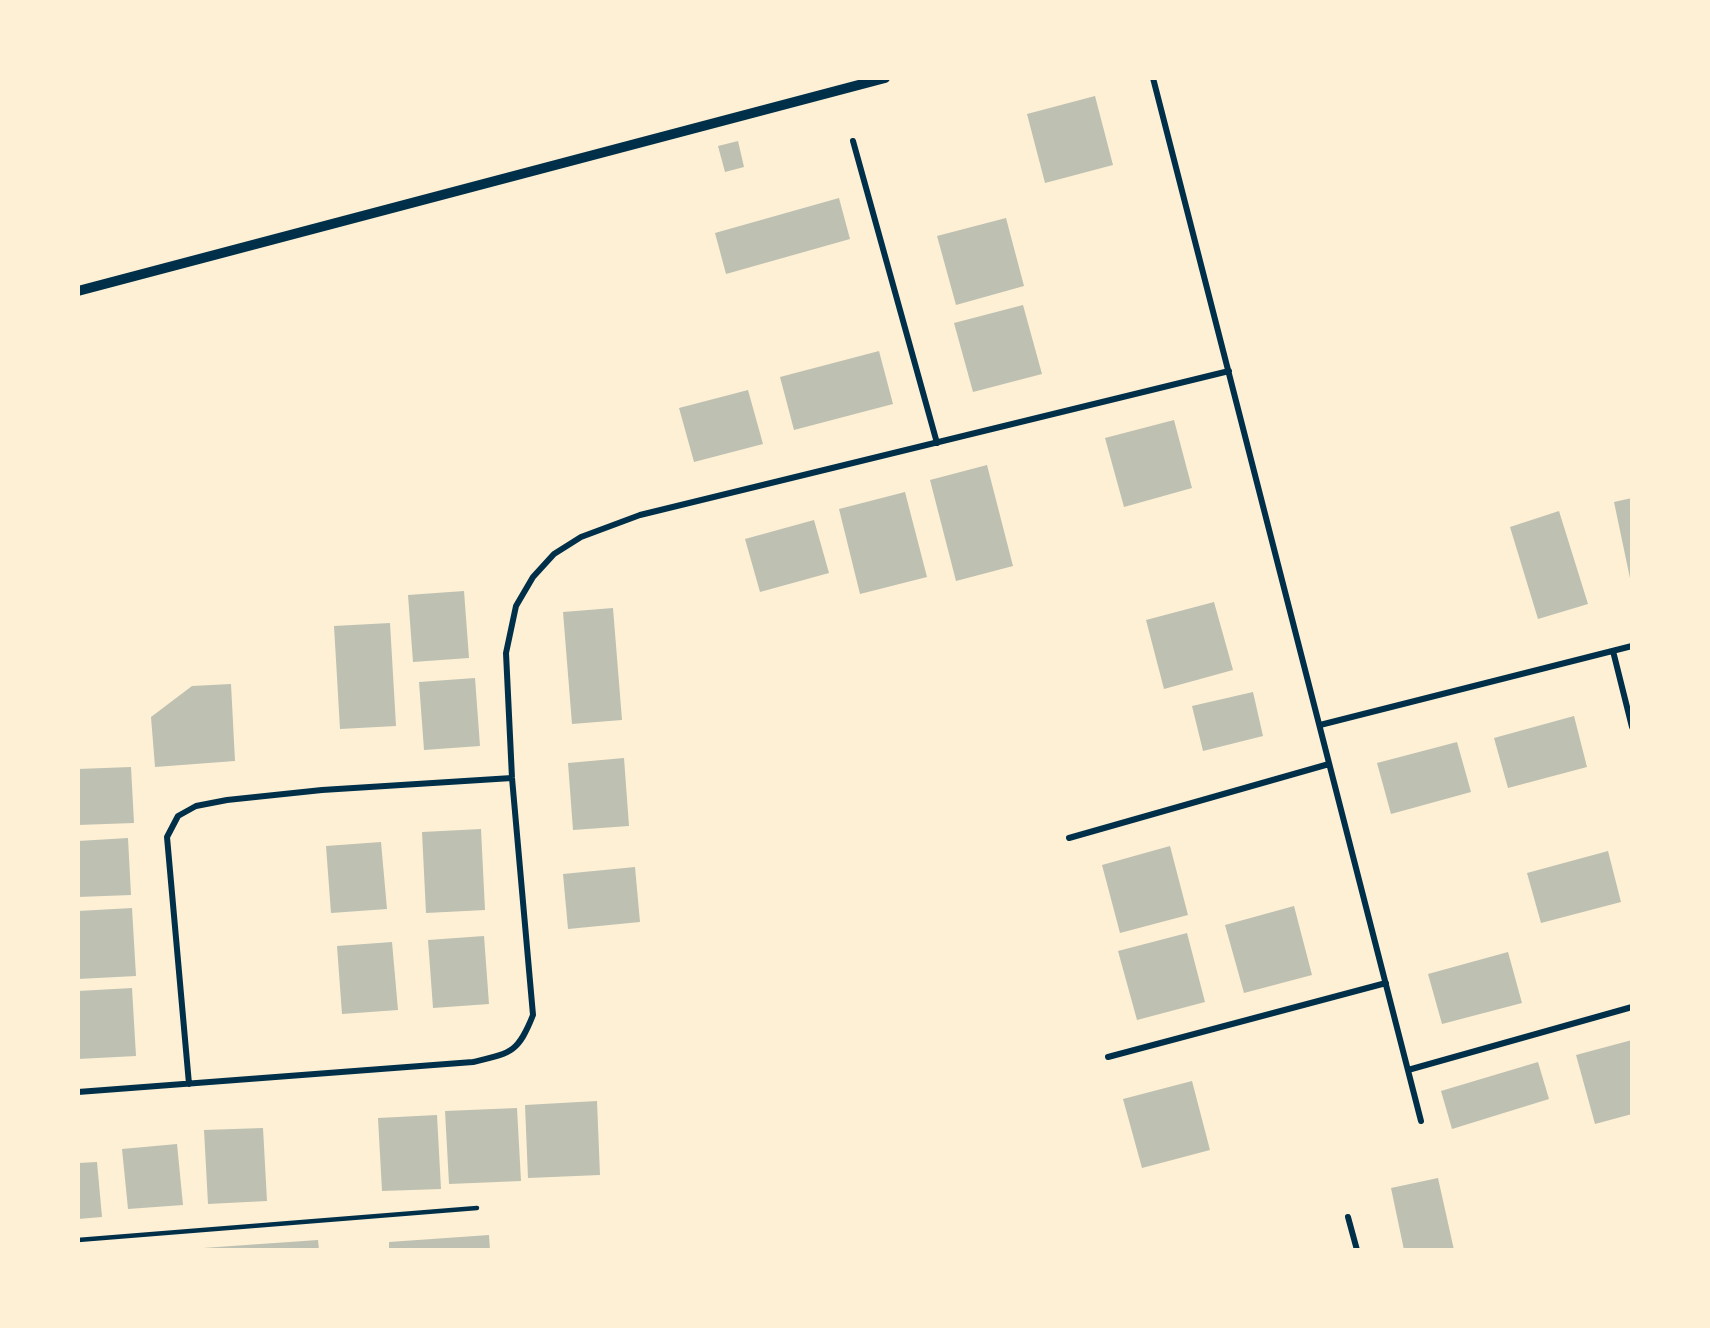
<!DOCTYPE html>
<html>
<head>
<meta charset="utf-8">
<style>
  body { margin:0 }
  #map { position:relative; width:1710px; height:1328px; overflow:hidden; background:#fdf0d5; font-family:Ubuntu,sans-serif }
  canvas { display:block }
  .frame { position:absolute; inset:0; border:80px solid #fdf0d5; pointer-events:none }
</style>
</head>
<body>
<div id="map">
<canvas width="1710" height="1328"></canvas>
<div class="frame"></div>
</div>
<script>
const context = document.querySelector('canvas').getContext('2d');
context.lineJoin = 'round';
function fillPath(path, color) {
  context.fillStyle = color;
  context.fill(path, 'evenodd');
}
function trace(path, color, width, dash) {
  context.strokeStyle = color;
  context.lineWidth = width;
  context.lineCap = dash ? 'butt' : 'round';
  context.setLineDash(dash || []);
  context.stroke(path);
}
fillPath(new Path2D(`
  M 1095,96 L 1113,165 L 1045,183 L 1027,114 Z
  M 738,141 L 744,167 L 725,172 L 718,146 Z
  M 839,198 L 850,239 L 726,274 L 715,233 Z
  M 1006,218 L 1024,286 L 956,305 L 937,236 Z
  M 1023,305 L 1042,374 L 973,392 L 954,323 Z
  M 879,351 L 893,404 L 794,430 L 780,377 Z
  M 748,390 L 763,444 L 694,462 L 679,408 Z
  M 1174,420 L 1192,488 L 1124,507 L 1105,438 Z
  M 987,465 L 1013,566 L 956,581 L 930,480 Z
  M 905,492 L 927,577 L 860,594 L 839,509 Z
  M 1632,498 L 1632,583 L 1631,583 L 1614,502 Z
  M 1559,511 L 1588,604 L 1538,619 L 1510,527 Z
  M 814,520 L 829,573 L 760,592 L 745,539 Z
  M 464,591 L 469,658 L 413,662 L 408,595 Z
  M 1214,602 L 1233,670 L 1164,689 L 1146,620 Z
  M 613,608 L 622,720 L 572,724 L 563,612 Z
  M 390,623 L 396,726 L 340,729 L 334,626 Z
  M 475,678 L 480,746 L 424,750 L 419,682 Z
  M 231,684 L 235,761 L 155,767 L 151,717 L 192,686 Z
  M 1253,692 L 1263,736 L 1203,751 L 1192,706 Z
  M 1574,716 L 1587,767 L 1508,788 L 1494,738 Z
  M 1457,742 L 1471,792 L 1391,814 L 1377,763 Z
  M 624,758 L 629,826 L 573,830 L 568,763 Z
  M 131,767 L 134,823 L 78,825 L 78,769 Z
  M 481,829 L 485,910 L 426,913 L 422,832 Z
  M 128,838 L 131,895 L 78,897 L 78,841 Z
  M 381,842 L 387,909 L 331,913 L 326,846 Z
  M 1170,846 L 1188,915 L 1120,933 L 1102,865 Z
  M 1608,851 L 1621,902 L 1541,923 L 1527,873 Z
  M 635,867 L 640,922 L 568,929 L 563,874 Z
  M 1294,906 L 1312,975 L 1244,993 L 1225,925 Z
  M 132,908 L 136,976 L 78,979 L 78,911 Z
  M 1187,933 L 1205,1002 L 1137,1020 L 1118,951 Z
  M 484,936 L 489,1004 L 433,1008 L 428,940 Z
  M 392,942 L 398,1010 L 342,1014 L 337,946 Z
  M 1508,952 L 1522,1003 L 1442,1024 L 1428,974 Z
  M 132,988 L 136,1056 L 78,1059 L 78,991 Z
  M 1632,1040 L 1632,1114 L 1595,1124 L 1576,1055 Z
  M 1538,1062 L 1549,1099 L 1452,1129 L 1441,1091 Z
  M 1192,1081 L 1210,1150 L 1142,1168 L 1123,1099 Z
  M 597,1101 L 600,1175 L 528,1178 L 525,1105 Z
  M 517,1108 L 521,1181 L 449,1184 L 445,1111 Z
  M 437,1115 L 441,1189 L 382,1191 L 378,1118 Z
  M 263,1128 L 267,1201 L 208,1204 L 204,1130 Z
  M 177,1144 L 183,1205 L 128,1209 L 122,1149 Z
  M 97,1162 L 102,1217 L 78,1219 L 78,1163 Z
  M 1438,1178 L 1454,1250 L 1404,1250 L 1391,1188 Z
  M 489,1235 L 490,1250 L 389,1250 L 389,1242 Z
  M 318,1240 L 319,1250 L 203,1250 L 203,1248 Z`), '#bec0b2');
trace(new Path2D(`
  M 78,1240 L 477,1208`), '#003049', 4.5);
trace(new Path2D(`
  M 1153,78 L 1421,1121
  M 853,141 L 937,443
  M 1613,651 L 1632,727
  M 1320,725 L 1632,646
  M 1069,838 L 1329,764
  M 1108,1057 L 1386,983
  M 1408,1070 L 1632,1007
  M 189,1084 L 167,837 L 178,816 L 196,806 L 227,800 L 322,790 L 512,778
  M 78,1092 L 473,1062 C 511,1053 518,1053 533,1015 L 512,778 L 506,653 L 516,606 L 533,577 L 554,554 L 581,537 L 640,515 L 1229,371
  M 1348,1217 L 1357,1250`), '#003049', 6);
trace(new Path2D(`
  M 78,291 L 885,78`), '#003049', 10);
</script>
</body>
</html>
